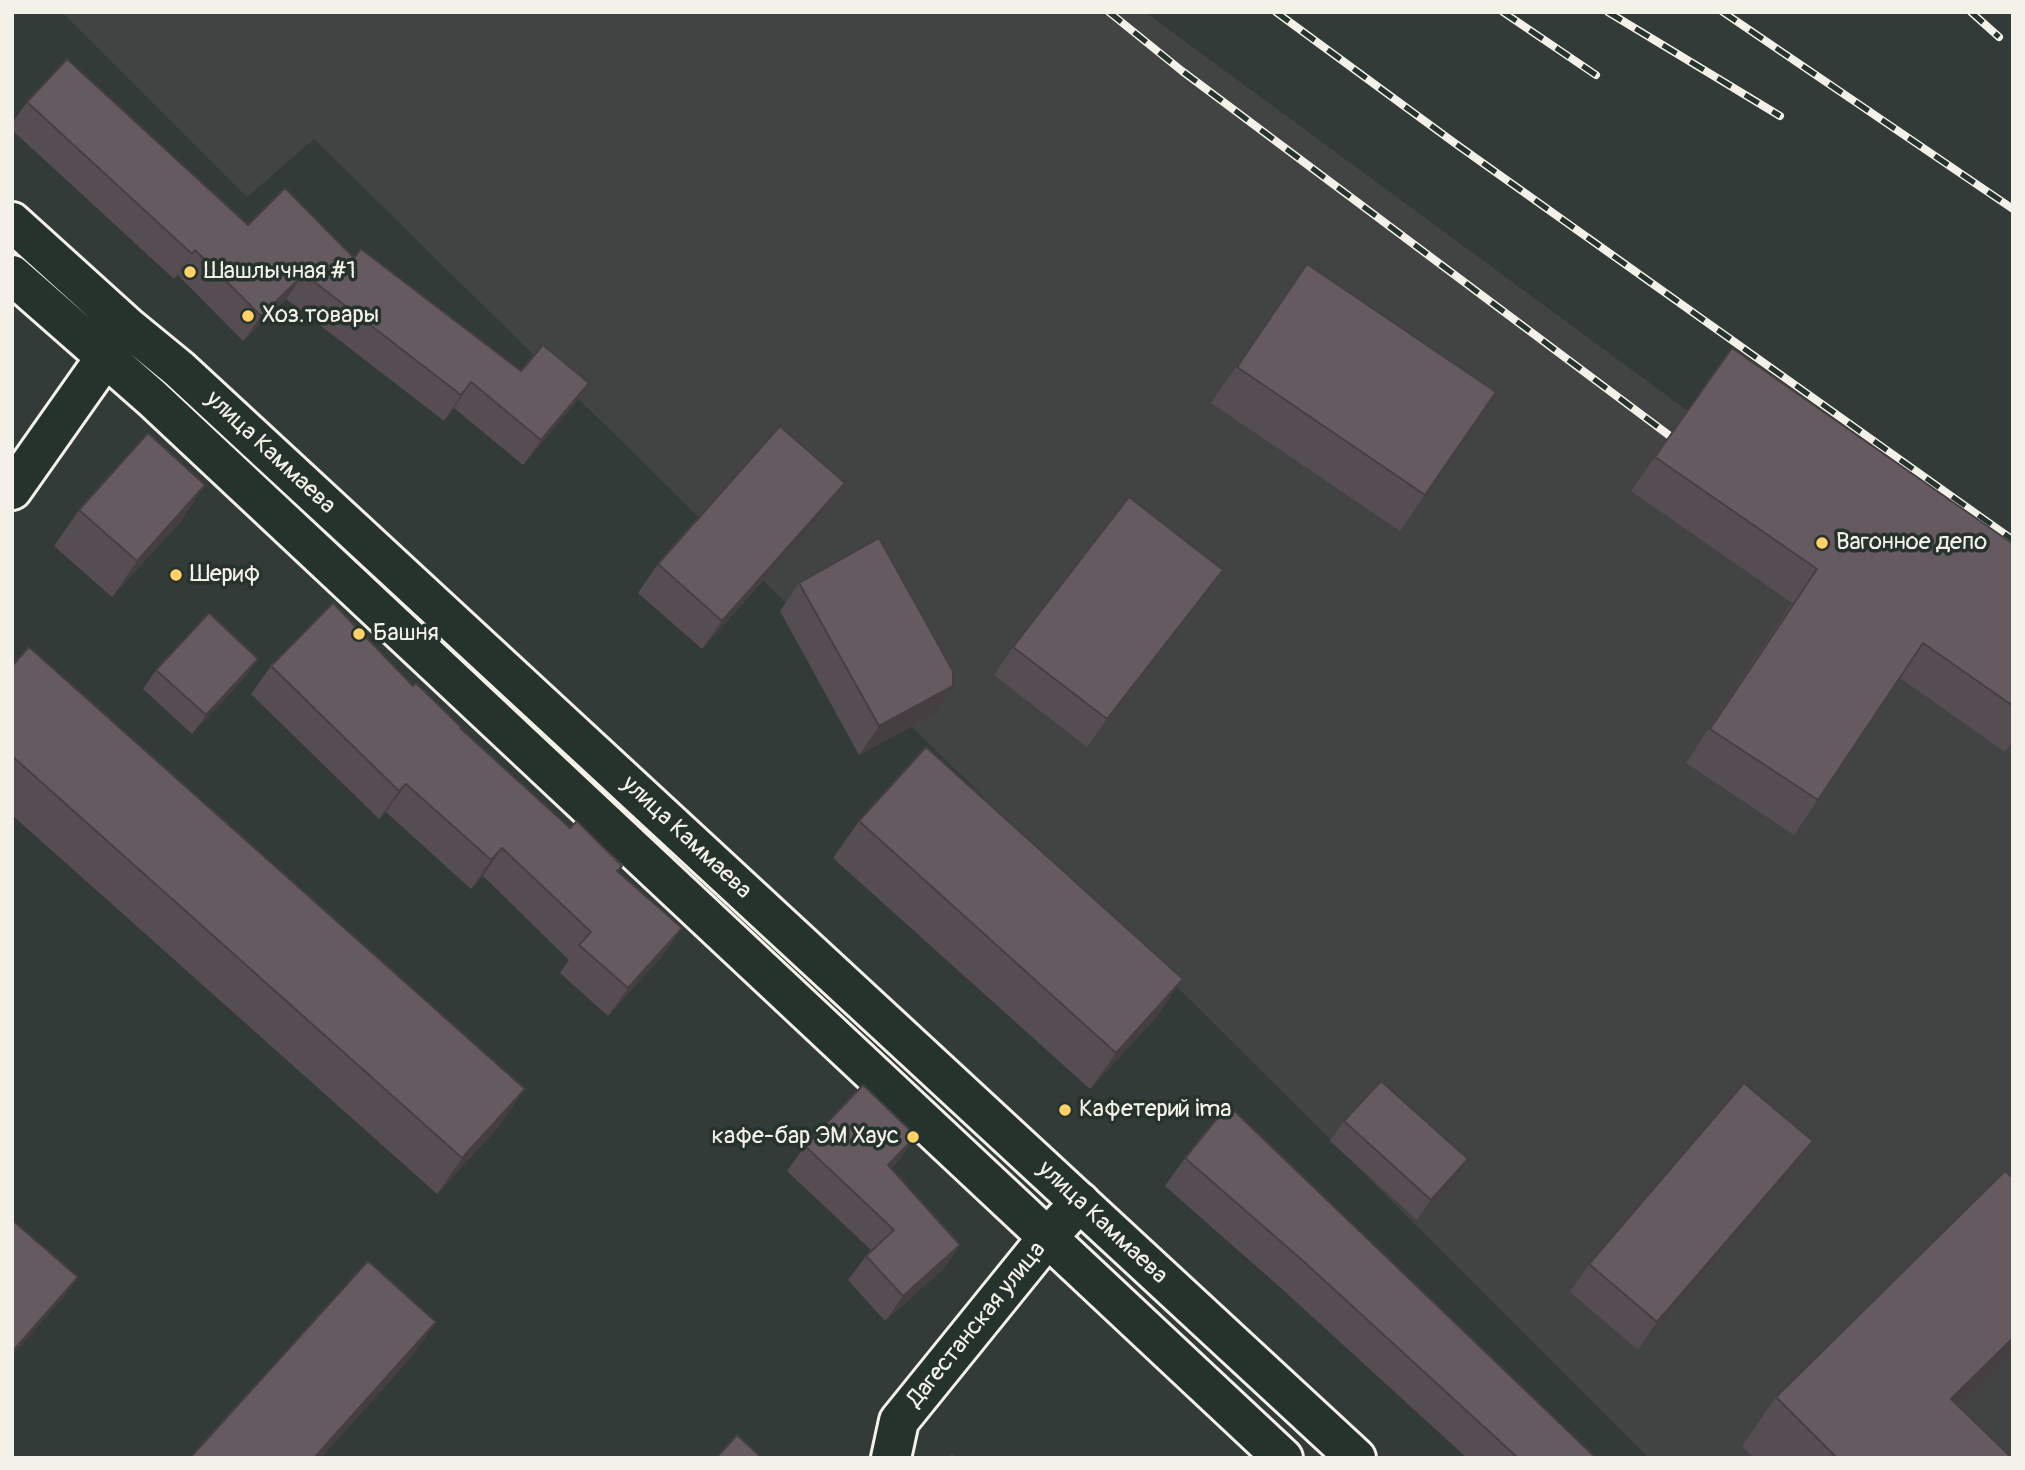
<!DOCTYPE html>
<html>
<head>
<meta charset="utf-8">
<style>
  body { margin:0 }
  #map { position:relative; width:2025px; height:1470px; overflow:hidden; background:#323b37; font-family:Pangolin,sans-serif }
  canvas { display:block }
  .frame { position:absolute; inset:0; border:14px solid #f4f1e8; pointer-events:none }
</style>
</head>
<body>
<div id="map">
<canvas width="2025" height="1470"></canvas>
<div class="frame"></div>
</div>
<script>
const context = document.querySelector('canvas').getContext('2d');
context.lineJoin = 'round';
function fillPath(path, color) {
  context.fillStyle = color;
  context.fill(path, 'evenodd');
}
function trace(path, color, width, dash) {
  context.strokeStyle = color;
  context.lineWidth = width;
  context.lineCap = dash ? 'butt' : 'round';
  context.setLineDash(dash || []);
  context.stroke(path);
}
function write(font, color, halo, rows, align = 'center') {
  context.font = font + ' Pangolin,sans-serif';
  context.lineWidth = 7;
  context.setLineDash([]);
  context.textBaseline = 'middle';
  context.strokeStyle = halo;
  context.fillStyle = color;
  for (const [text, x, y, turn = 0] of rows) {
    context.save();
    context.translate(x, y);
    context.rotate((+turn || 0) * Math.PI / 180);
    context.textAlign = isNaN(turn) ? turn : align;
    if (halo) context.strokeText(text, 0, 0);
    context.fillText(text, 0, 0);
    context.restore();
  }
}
fillPath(new Path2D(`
  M 62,12 L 1145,12 L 2013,650 L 2013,1458 L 1649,1458 L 1187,997 L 314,139 L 247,197 Z`), '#414443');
const minor = new Path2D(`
  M 12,490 L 105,358 L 126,332
  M 891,1458 L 899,1421 L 1048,1237 L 1080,1202`);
const primary = new Path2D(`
  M 12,222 L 129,328 L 179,369 L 1356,1458
  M 12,275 L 152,398 L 1283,1458`);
trace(minor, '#f4f1e8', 44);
trace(primary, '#f4f1e8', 44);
trace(minor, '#26332d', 38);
trace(primary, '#26332d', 38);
const rail = new Path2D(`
  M 1109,12 L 1182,71 L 1670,436
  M 1276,12 L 1456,144 L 2013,540
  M 1503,12 L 1596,75
  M 1608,12 L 1780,116
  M 1723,12 L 2013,209
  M 1971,12 L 1999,37`);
trace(rail, '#f4f1e8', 8);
trace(rail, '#26332d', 5, [16]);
fillPath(new Path2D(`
  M 27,102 L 248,225 L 354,258 L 521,371 L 589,383 L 571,408 L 523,465 L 454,408 L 444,421 L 286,299 L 243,341 L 178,275 L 174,279 L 12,130 L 12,123 Z
  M 1307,264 L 1496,392 L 1400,531 L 1211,403 Z
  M 1732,348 L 2013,544 L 2013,741 L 2005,752 L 1900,678 L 1794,835 L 1686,763 L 1792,603 L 1631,491 Z
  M 845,483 L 825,511 L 702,649 L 638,593 L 658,564 Z
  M 205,485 L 180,522 L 112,597 L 54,546 L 79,510 Z
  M 799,583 L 934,714 L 859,755 L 780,611 Z
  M 1203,598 L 1087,747 L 994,675 L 1013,647 Z
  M 258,659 L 244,678 L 192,734 L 143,689 L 156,670 Z
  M 12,666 L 500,1125 L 437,1194 L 12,815 Z
  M 271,666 L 460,728 L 618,872 L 682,928 L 662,956 L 608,1016 L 560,973 L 569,960 L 483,876 L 471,889 L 386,812 L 379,819 L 251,694 Z
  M 859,821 L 1158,1015 L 1090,1089 L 833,858 Z
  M 1344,1121 L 1468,1159 L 1455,1179 L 1417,1220 L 1330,1141 Z
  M 916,1136 L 899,1160 L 891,1168 L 960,1245 L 943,1269 L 885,1321 L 848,1280 L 866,1256 L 871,1250 L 787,1171 L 805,1146 Z
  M 1813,1141 L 1793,1169 L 1638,1350 L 1570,1292 L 1589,1264 Z
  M 1185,1158 L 1596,1458 L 1467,1458 L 1282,1289 L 1165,1186 Z
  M 2013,1178 L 2013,1352 L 1959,1406 L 2012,1458 L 1754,1458 L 1742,1446 L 1776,1397 Z`), '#564d52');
fillPath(new Path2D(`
  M 195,250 L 178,275 L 174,279 L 192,254 Z
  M 304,274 L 286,299 L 243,341 L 261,316 Z
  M 471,382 L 454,408 L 444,421 L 461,395 Z
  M 589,383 L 571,408 L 523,465 L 541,440 Z
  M 845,483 L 825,511 L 702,649 L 722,621 Z
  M 205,485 L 180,522 L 112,597 L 137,561 Z
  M 1223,570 L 1203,598 L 1087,747 L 1107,719 Z
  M 258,659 L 244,678 L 192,734 L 206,715 Z
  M 953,686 L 934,714 L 859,755 L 879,726 Z
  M 406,784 L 386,812 L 379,819 L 399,791 Z
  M 502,848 L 483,876 L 471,889 L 491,860 Z
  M 682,928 L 662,956 L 608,1016 L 628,988 Z
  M 1183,979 L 1158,1015 L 1090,1089 L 1116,1053 Z
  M 525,1089 L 500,1125 L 437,1194 L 462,1158 Z
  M 916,1136 L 899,1160 L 871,1190 L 888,1165 Z
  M 1813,1141 L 1793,1169 L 1638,1350 L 1657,1322 Z
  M 1468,1159 L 1455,1179 L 1417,1220 L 1431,1200 Z
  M 960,1245 L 943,1269 L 885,1321 L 903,1296 Z
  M 78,1277 L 64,1297 L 12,1356 L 12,1352 Z
  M 436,1322 L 411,1358 L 321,1458 L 314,1458 Z
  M 2013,1338 L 2013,1352 L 1917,1448 L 1951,1399 Z`), '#463f42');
const building = new Path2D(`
  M 67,59 L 248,225 L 285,188 L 354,258 L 361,249 L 521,371 L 543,345 L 589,383 L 541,440 L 471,382 L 461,395 L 304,274 L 261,316 L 195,250 L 192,254 L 27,102 Z
  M 1307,264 L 1496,392 L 1425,495 L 1237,367 Z
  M 1732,348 L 2013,544 L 2013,706 L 1923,643 L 1818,800 L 1710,729 L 1817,569 L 1655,457 Z
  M 780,426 L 845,483 L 722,621 L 658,564 Z
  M 148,433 L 205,485 L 137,561 L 79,510 Z
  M 1129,497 L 1223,570 L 1107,719 L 1013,647 Z
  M 879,538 L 953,671 L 953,686 L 879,726 L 799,583 Z
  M 333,603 L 413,686 L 416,683 L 461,727 L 460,728 L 570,828 L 577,821 L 622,866 L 617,871 L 682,928 L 628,988 L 579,945 L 591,932 L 502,848 L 491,860 L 406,784 L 399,791 L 271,666 Z
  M 209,613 L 258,659 L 206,715 L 156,670 Z
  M 29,647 L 525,1089 L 462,1158 L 12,756 L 12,666 Z
  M 926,747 L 1183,979 L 1116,1053 L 859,821 Z
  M 1381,1081 L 1468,1159 L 1431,1200 L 1344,1121 Z
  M 1744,1083 L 1813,1141 L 1657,1322 L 1589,1264 Z
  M 863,1085 L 916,1136 L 888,1165 L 960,1245 L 903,1296 L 866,1256 L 894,1230 L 805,1146 Z
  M 1228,1105 L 1596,1458 L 1518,1458 L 1302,1260 L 1185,1158 Z
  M 2005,1171 L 2013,1178 L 2013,1338 L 1951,1399 L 2012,1458 L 1837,1458 L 1776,1397 Z
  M 12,1220 L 78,1277 L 12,1352 Z
  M 368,1261 L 436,1322 L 314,1458 L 190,1458 Z
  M 737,1435 L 762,1458 L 716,1458 Z
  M 952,1454 L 956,1458 L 948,1458 Z`);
fillPath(building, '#645a5f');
trace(building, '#463f42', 2);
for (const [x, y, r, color] of [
  [190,272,7,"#ffd166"],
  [248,316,7,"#ffd166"],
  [1822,543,7,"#ffd166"],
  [176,575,7,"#ffd166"],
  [359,634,7,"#ffd166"],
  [1065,1110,7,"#ffd166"],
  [913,1137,7,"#ffd166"]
]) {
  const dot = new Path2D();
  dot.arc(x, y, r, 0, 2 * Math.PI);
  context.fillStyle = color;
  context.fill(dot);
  trace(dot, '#26332d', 2.5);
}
write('24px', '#f4f1e8', '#26332d', [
  ["Шашлычная #1",204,272],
  ["Хоз.товары",262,316],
  ["Вагонное депо",1836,543],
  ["Шериф",190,575],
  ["Башня",373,634],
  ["Кафетерий ima",1079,1110],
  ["кафе-бар ЭМ Хаус",899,1137,"right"]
], 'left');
write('24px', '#f4f1e8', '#26332d', [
  ["улица Каммаева",270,453,43],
  ["улица Каммаева",686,838,43],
  ["улица Каммаева",1102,1223,43],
  ["Дагестанская улица",977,1325,-51]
]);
</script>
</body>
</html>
